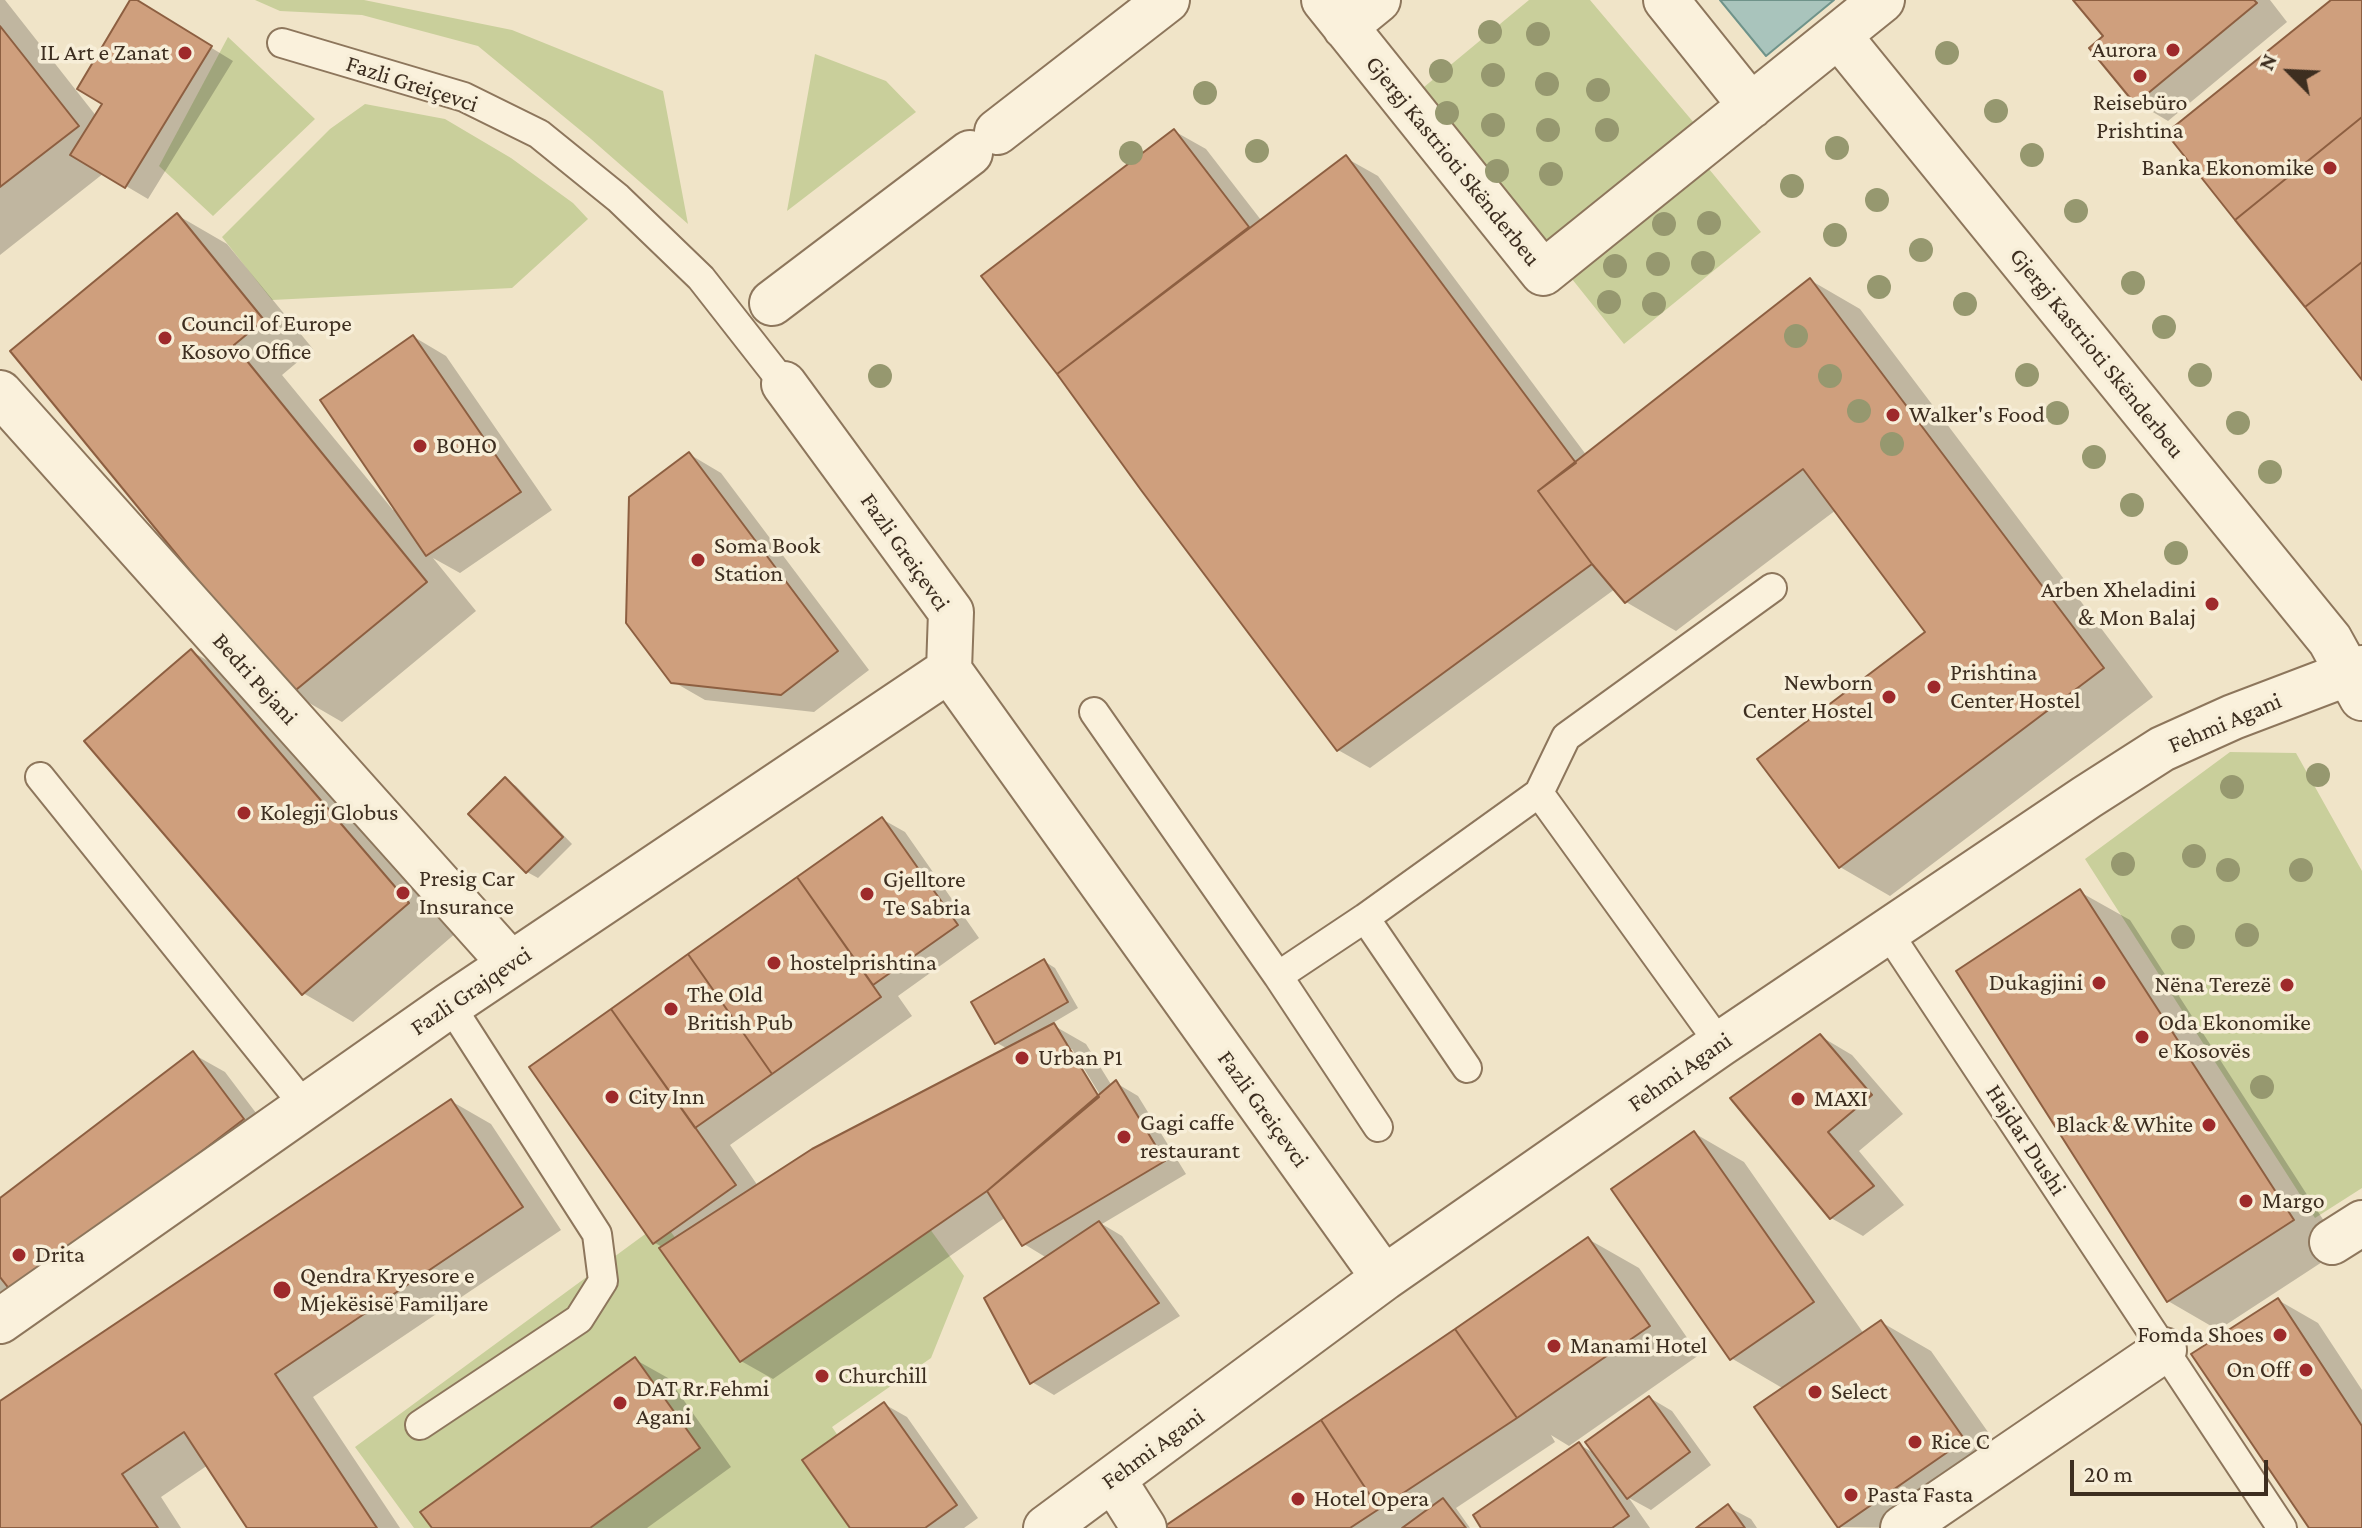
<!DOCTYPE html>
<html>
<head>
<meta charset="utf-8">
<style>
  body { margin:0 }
  #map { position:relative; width:2362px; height:1528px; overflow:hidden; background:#f0e4c8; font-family:"Crimson Pro",serif }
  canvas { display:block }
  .north { position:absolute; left:2250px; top:32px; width:80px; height:80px; -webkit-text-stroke:6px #f7eed8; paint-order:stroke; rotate:294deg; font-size:22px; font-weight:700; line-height:32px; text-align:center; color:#3d2e20 }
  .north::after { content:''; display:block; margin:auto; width:28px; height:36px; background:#3d2e20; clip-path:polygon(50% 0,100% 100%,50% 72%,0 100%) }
  .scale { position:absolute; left:2070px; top:1460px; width:198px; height:36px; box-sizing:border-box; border:4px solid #3d2e20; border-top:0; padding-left:10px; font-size:24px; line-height:28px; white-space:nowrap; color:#3d2e20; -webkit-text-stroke:6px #f7eed8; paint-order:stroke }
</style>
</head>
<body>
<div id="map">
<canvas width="2362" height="1528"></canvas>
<div class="north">N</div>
<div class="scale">20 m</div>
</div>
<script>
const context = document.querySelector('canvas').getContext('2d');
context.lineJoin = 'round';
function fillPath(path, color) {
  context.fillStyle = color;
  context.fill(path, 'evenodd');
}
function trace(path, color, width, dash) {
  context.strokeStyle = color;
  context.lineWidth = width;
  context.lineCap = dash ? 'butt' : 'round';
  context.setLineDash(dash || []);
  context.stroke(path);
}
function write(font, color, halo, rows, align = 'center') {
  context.font = font + ' "Crimson Pro",serif';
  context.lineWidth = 7;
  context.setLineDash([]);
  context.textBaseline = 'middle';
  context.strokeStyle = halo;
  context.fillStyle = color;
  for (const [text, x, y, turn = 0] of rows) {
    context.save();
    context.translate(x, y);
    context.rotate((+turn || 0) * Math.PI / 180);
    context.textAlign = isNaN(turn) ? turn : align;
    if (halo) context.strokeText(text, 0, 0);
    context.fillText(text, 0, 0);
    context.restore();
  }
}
fillPath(new Path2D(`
  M 255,0 L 364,0 L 512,30 L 663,91 L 688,224 L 591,139 L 478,46 L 362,15 L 280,11 Z
  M 1529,0 L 1590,0 L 1700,130 L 1548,253 L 1418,92 Z
  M 228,37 L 315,119 L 213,216 L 159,166 Z
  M 815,54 L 886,81 L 916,112 L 787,211 Z
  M 365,104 L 445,119 L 511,158 L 573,203 L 588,219 L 512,288 L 272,300 L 222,237 L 330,129 Z
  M 1704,163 L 1761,232 L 1624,344 L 1568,274 Z
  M 2230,752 L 2296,753 L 2362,871 L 2362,1188 L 2315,1218 L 2085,859 Z
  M 922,1218 L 964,1276 L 931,1358 L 832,1427 L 901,1528 L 414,1528 L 355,1447 L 663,1221 L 751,1342 Z`), '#c9cf9b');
const water = new Path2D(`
  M 1720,0 L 1834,0 L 1766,56 Z`);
fillPath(water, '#a9c4bc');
trace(water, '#6f938a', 2);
fillPath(new Path2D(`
  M 0,0 L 5,0 L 97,117 L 105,104 L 133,0 L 233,61 L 148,199 L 104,173 L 0,255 Z
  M 2076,0 L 2270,0 L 2287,22 L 2168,121 L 2136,102 L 2105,36 Z
  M 1174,131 L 1206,149 L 1261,220 L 1346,158 L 1378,176 L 1587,456 L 1810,280 L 1860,309 L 2153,697 L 1890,896 L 1840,867 L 1928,632 L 1836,510 L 1676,631 L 1626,602 L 1615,589 L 1370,768 L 1338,750 L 1142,488 L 1058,372 Z
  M 177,215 L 227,244 L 313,349 L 282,375 L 393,510 L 396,508 L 414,337 L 446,356 L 552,510 L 460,573 L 433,558 L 476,611 L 342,722 L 292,693 Z
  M 689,454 L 721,473 L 869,670 L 814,712 L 705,700 L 672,681 Z
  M 191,651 L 241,680 L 457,932 L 353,1022 L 303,993 Z
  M 506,780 L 516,786 L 572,844 L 538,878 L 527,872 L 470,814 Z
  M 882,819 L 905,832 L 979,938 L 898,996 L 912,1016 L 730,1145 L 758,1186 L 1008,1049 L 997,1043 L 1044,961 L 1055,968 L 1078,1008 L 1051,1024 L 1086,1044 L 1112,1086 L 1116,1083 L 1138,1096 L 1186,1174 L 1102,1224 L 1122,1236 L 1180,1316 L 1054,1395 L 1032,1382 L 1047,1258 L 1024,1244 L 1006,1217 L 773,1379 L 741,1361 L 664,1248 L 655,1243 L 532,1067 ZM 1068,1049 L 1072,1049 L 1105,1103 L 1102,1105 Z
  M 2080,892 L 2130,920 L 2342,1249 L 2218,1330 L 2168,1301 Z
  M 1820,1036 L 1852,1055 L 1903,1114 L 1859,1151 L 1904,1205 L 1863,1236 L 1831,1218 Z
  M 193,1054 L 225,1072 L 275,1138 L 0,1292 L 0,1201 Z
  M 451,1101 L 491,1124 L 561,1230 L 313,1397 L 400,1528 L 250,1528 L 208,1465 L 161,1497 L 181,1528 L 0,1528 L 0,1403 Z
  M 1694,1133 L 1744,1162 L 1864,1334 L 1881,1322 L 1931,1351 L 2014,1469 L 1930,1528 L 1840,1527 L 1756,1407 L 1784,1389 L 1731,1358 Z
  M 1588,1239 L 1639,1268 L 1699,1355 L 1569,1446 L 1551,1435 L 1555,1442 L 1456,1508 L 1470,1528 L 1164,1528 Z
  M 2278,1300 L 2318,1323 L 2362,1390 L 2362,1528 L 2311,1528 Z
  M 636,1360 L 668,1378 L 731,1467 L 647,1528 L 434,1528 Z
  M 1650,1398 L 1672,1411 L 1711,1465 L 1651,1510 L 1629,1498 L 1650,1528 L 1484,1528 L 1580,1445 L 1597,1455 Z
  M 884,1404 L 907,1417 L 978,1518 L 964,1528 L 852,1528 Z
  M 1728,1507 L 1751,1519 L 1757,1528 L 1699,1528 Z`), '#0003');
const building = new Path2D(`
  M 130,0 L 137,0 L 212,46 L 125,188 L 70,155 L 102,104 L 77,89 Z
  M 2073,0 L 2254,0 L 2257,3 L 2135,104 L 2089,48 L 2103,36 Z
  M 2331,0 L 2362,0 L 2362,117 L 2235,220 L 2166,133 Z
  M 0,26 L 79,126 L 0,187 Z
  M 2362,117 L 2362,262 L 2305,307 L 2235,220 Z
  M 1174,129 L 1249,227 L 1057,374 L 981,276 Z
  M 1346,155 L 1576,463 L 1538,491 L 1592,564 L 1337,751 L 1141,490 L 1057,374 Z
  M 177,213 L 264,320 L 234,345 L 427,582 L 291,694 L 10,351 Z
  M 2362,262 L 2362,380 L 2305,307 Z
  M 1810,278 L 2104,668 L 1839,868 L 1757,759 L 1925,632 L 1803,469 L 1625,603 L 1592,564 L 1538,491 Z
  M 413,335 L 521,492 L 426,556 L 320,400 Z
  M 689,452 L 838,651 L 781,695 L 671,683 L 626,623 L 629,497 Z
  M 191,649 L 409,903 L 302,995 L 84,741 Z
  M 505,777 L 563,837 L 526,873 L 468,814 Z
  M 882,817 L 958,925 L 873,985 L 797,877 Z
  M 797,877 L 881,997 L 772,1074 L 688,954 Z
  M 2080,889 L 2294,1220 L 2167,1302 L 1956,971 Z
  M 688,954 L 772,1074 L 695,1128 L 611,1009 Z
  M 1044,959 L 1068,1002 L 995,1044 L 971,1002 Z
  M 611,1009 L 736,1185 L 653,1244 L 529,1067 Z
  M 1054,1023 L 1099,1097 L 987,1191 L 740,1362 L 659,1248 L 812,1149 Z
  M 1820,1034 L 1872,1095 L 1828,1132 L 1874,1186 L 1830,1219 L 1730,1098 Z
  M 193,1051 L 244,1119 L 14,1295 L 0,1277 L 0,1198 Z
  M 1116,1080 L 1165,1161 L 1022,1246 L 987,1191 Z
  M 451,1099 L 523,1207 L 275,1374 L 377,1528 L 247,1528 L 184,1432 L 122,1474 L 158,1528 L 0,1528 L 0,1401 Z
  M 1694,1131 L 1814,1302 L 1730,1360 L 1611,1189 Z
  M 1099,1221 L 1159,1303 L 1030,1384 L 984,1298 Z
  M 1588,1237 L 1650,1326 L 1517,1418 L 1455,1329 Z
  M 2278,1298 L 2362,1426 L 2362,1528 L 2309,1528 L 2191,1354 Z
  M 1881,1320 L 1965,1440 L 1838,1528 L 1754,1407 Z
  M 1455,1329 L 1517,1418 L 1379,1509 L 1321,1420 Z
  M 635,1357 L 700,1448 L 590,1528 L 432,1528 L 420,1512 Z
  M 1649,1396 L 1690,1452 L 1627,1499 L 1585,1442 Z
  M 884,1402 L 957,1505 L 925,1528 L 850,1528 L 802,1460 Z
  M 1321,1420 L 1379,1509 L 1350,1528 L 1162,1528 Z
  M 1579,1442 L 1629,1516 L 1612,1528 L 1481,1528 L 1473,1515 Z
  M 1443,1498 L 1466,1528 L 1402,1528 Z
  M 1728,1504 L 1745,1528 L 1696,1528 Z`);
fillPath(building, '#cf9f7d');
trace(building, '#8d5f41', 2);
const lane = new Path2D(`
  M 282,43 L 464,97 L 539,134 L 618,198 L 701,278 L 784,384
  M 1094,712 L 1278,976 L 1365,918 L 1539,793
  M 40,777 L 304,1105
  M 1365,918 L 1467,1068
  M 1887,931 L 2282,1528
  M 1278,976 L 1378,1127
  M 1720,1044 L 1539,793 L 1566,737 L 1772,588
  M 420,1425 L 579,1319 L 603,1281 L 597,1234 L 450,1005`);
const street = new Path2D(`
  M 1324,0 L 1543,273 L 1882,0
  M 1666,0 L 1751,106
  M 1345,27 L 1378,0
  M 1839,36 L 2330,640 L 2362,698
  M 997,132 L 1167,0
  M 772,303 L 970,153
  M 784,384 L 951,612 L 949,670 L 1384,1278
  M 0,393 L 511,964
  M 2332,1242 L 2362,1223
  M 0,1321 L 450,1005 L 949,670
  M 1113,1479 L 1144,1528
  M 1046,1528 L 1384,1278 L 1720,1044 L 2087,797 L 2162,749 L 2233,717 L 2362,668
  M 1903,1528 L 2164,1350`);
trace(lane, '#8d765c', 32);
trace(street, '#8d765c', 48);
trace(lane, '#faf1dc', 28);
trace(street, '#faf1dc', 44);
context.fillStyle = '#96986f';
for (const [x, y] of [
  [1490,32],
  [1538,34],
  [1947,53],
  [1441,71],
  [1493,75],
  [1547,84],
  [1598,90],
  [1205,93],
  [1996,111],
  [1447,113],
  [1493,125],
  [1548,130],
  [1607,130],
  [1837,148],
  [1257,151],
  [1131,153],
  [2032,155],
  [1497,171],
  [1551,174],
  [1792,186],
  [1877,200],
  [2076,211],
  [1709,223],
  [1664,224],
  [1835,235],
  [1921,250],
  [1703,263],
  [1658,264],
  [1615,266],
  [2133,283],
  [1879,287],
  [1609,302],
  [1654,304],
  [1965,304],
  [2164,327],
  [1796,336],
  [2027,375],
  [2200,375],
  [880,376],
  [1830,376],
  [1859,411],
  [2057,413],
  [2238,423],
  [1892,444],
  [2094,457],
  [2270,472],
  [2132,505],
  [2176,553],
  [2318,775],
  [2232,787],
  [2194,856],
  [2123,864],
  [2228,870],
  [2301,870],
  [2247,935],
  [2183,937],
  [2262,1087]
]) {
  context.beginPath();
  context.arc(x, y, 12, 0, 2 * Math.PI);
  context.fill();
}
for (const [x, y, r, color] of [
  [2173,50,8,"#9e2a2b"],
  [185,53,8,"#9e2a2b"],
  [2140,76,8,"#9e2a2b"],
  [2330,168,8,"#9e2a2b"],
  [165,338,8,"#9e2a2b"],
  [1893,415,8,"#9e2a2b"],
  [420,446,8,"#9e2a2b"],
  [698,560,8,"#9e2a2b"],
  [2212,604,8,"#9e2a2b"],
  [1934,687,8,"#9e2a2b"],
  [1889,697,8,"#9e2a2b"],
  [244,813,8,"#9e2a2b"],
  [403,893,8,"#9e2a2b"],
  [867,894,8,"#9e2a2b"],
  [774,963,8,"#9e2a2b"],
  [2099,983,8,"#9e2a2b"],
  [2287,985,8,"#9e2a2b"],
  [671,1009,8,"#9e2a2b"],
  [2142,1037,8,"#9e2a2b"],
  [1022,1058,8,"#9e2a2b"],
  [612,1097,8,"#9e2a2b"],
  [1798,1099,8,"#9e2a2b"],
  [2209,1125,8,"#9e2a2b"],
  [1124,1137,8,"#9e2a2b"],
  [2246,1201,8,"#9e2a2b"],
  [19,1255,8,"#9e2a2b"],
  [282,1290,10,"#9e2a2b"],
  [2280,1335,8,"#9e2a2b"],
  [1554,1346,8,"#9e2a2b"],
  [2306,1370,8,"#9e2a2b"],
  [822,1376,8,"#9e2a2b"],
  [1815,1392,8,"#9e2a2b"],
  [620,1403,8,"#9e2a2b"],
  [1915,1442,8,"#9e2a2b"],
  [1851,1495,8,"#9e2a2b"],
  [1298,1499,8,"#9e2a2b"]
]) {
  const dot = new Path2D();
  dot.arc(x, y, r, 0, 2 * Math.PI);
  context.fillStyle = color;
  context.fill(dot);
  trace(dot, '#f7eed8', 3);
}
write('24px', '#3d2e20', '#f7eed8', [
  ["Aurora",2157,50,"right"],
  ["IL Art e Zanat",169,53,"right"],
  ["Reisebüro",2140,103,"center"],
  ["Prishtina",2140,131,"center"],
  ["Banka Ekonomike",2314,168,"right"],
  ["Council of Europe",181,324],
  ["Kosovo Office",181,352],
  ["Walker's Food",1909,415],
  ["BOHO",436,446],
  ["Soma Book",714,546],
  ["Station",714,574],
  ["Arben Xheladini",2196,590,"right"],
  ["& Mon Balaj",2196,618,"right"],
  ["Prishtina",1950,673],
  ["Center Hostel",1950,701],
  ["Newborn",1873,683,"right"],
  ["Center Hostel",1873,711,"right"],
  ["Kolegji Globus",260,813],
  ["Presig Car",419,879],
  ["Insurance",419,907],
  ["Gjelltore",883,880],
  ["Te Sabria",883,908],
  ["hostelprishtina",790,963],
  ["Dukagjini",2083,983,"right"],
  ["Nëna Terezë",2271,985,"right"],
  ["The Old",687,995],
  ["British Pub",687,1023],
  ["Oda Ekonomike",2158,1023],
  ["e Kosovës",2158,1051],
  ["Urban P1",1038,1058],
  ["City Inn",628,1097],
  ["MAXI",1814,1099],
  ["Gagi caffe",1140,1123],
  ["restaurant",1140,1151],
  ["Black & White",2193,1125,"right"],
  ["Margo",2262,1201],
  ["Drita",35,1255],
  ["Qendra Kryesore e",300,1276],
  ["Mjekësisë Familjare",300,1304],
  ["Fomda Shoes",2264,1335,"right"],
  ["Manami Hotel",1570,1346],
  ["On Off",2290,1370,"right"],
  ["Churchill",838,1376],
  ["DAT Rr.Fehmi",636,1389],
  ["Agani",636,1417],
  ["Select",1831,1392],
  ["Rice C",1931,1442],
  ["Pasta Fasta",1867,1495],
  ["Hotel Opera",1314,1499]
], 'left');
write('24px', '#3d2e20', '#f7eed8', [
  ["Fazli Greiçevci",412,84,18],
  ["Gjergj Kastrioti Skënderbeu",1453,161,51],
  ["Gjergj Kastrioti Skënderbeu",2097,353,51],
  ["Fazli Greiçevci",905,552,55],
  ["Bedri Pejani",255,679,48],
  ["Fehmi Agani",2225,723,-23],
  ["Fazli Grajqevci",471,991,-34],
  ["Fehmi Agani",1680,1072,-35],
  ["Fazli Greiçevci",1263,1109,54],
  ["Hajdar Dushi",2026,1140,57],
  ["Fehmi Agani",1153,1449,-36]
]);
</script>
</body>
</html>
